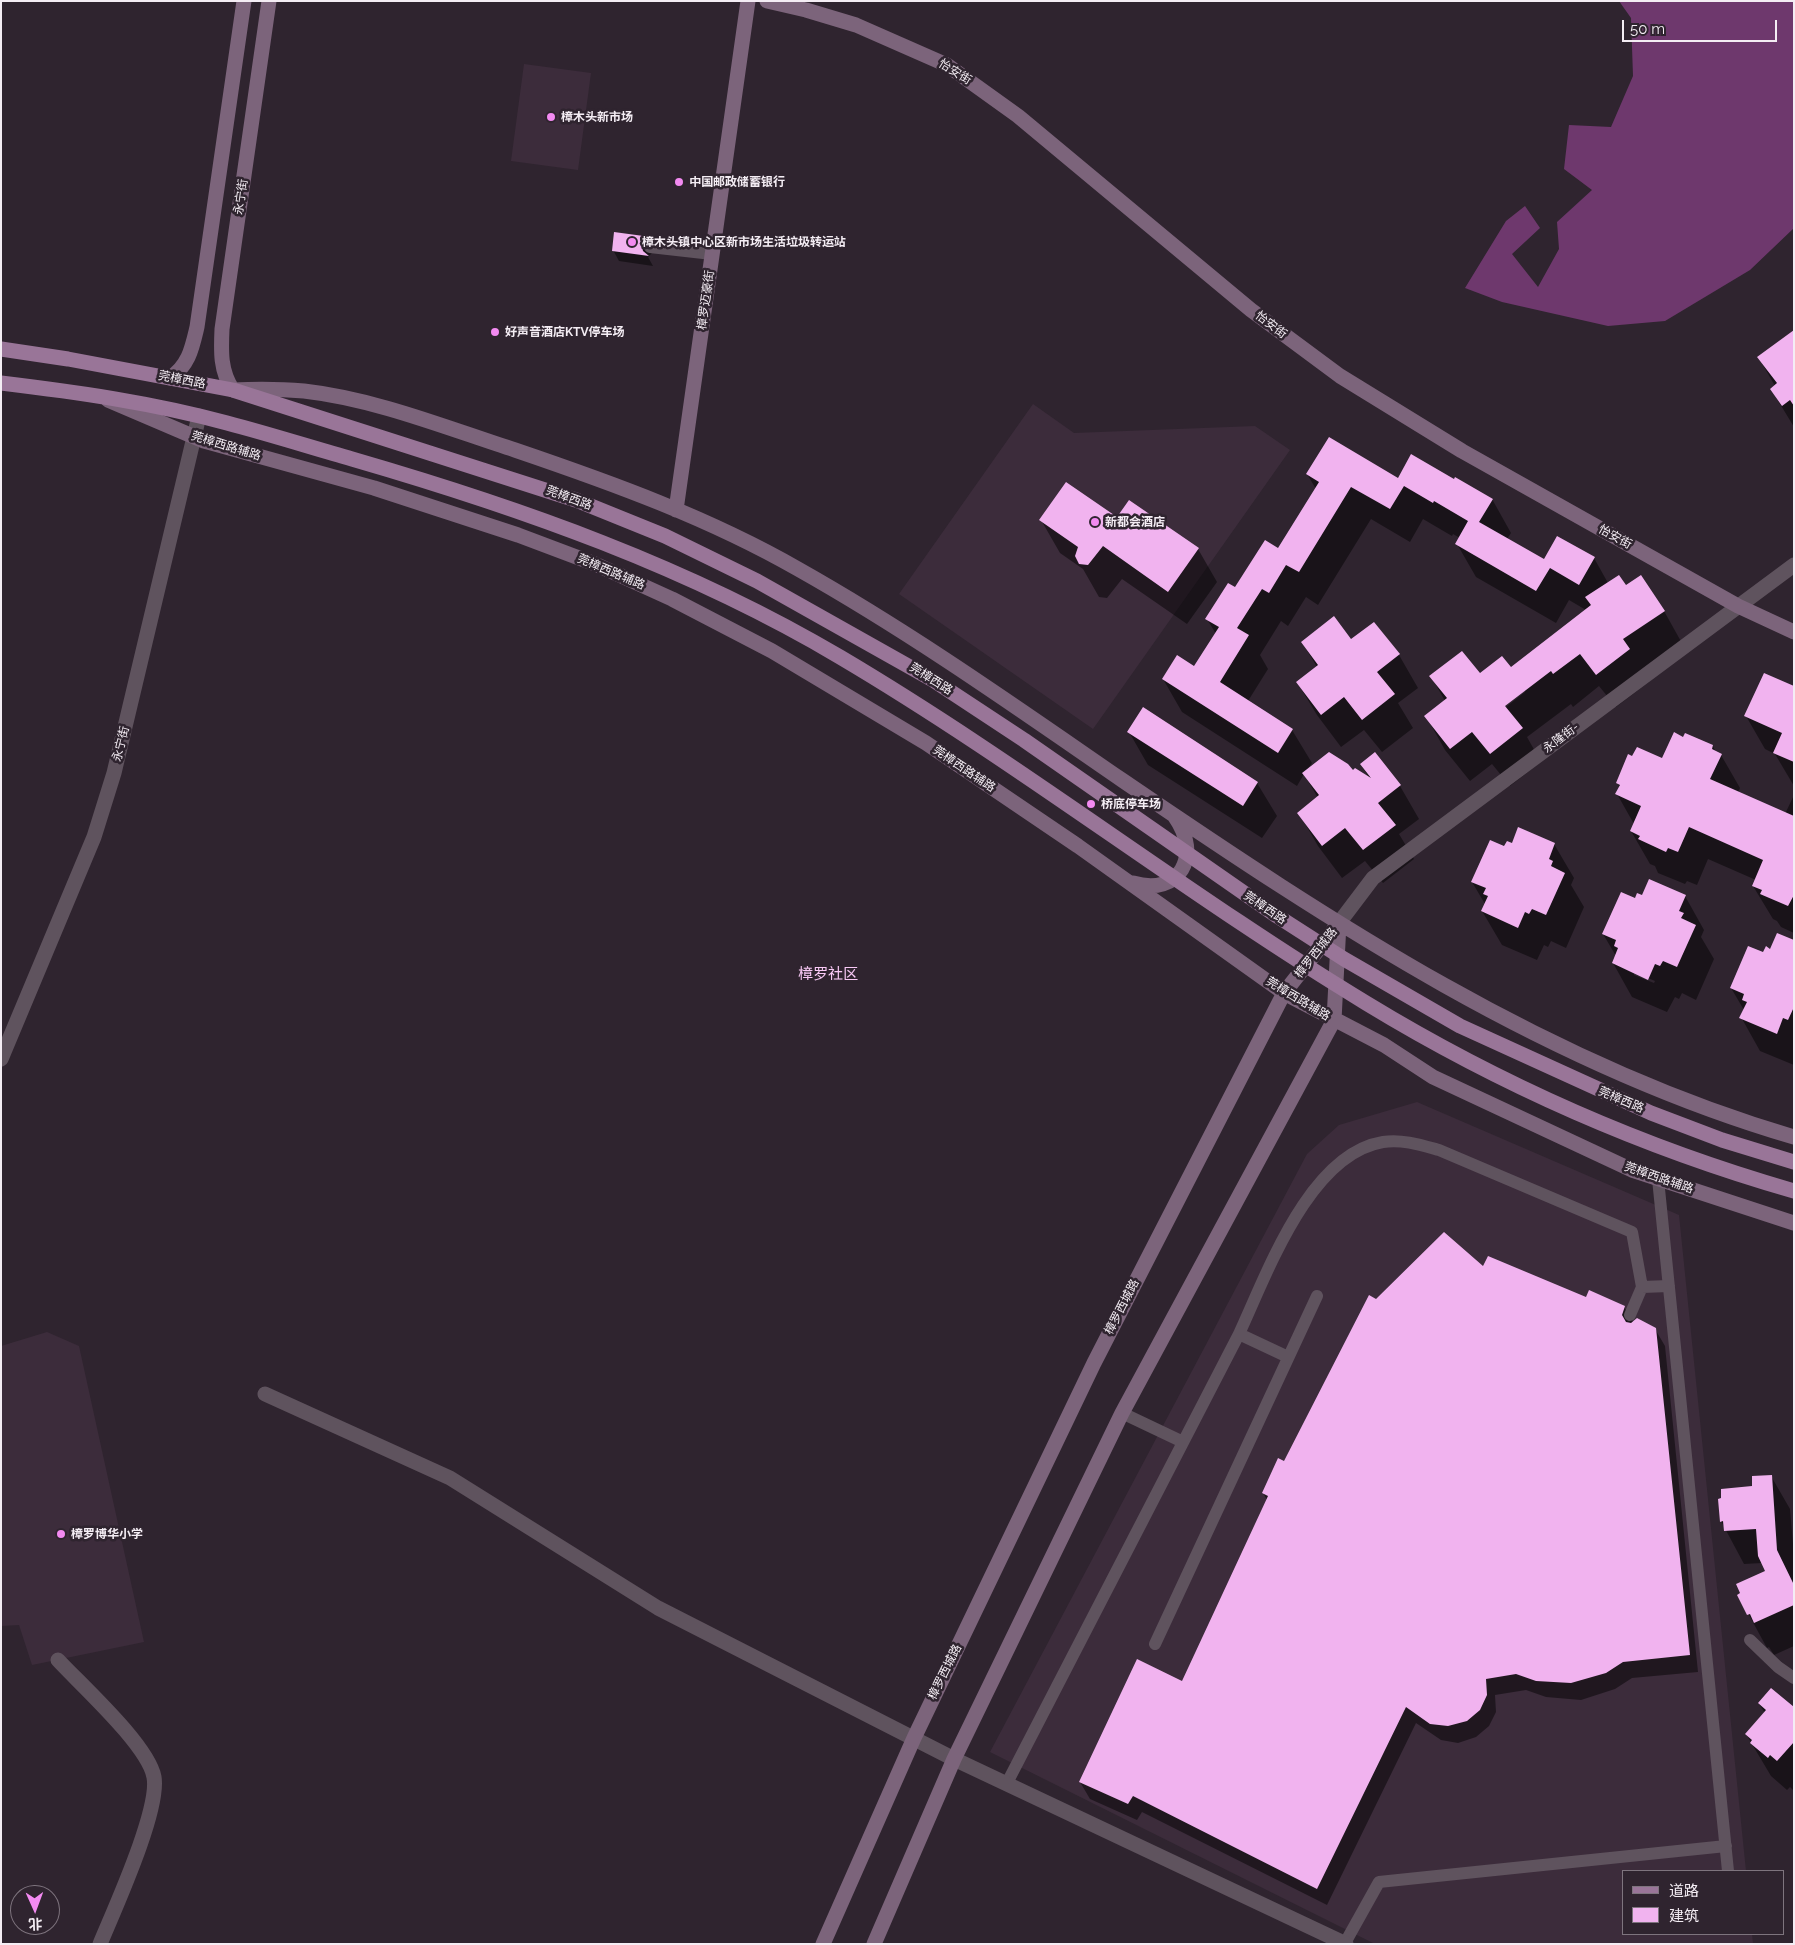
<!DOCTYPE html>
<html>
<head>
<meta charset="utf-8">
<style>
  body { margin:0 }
  #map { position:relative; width:1795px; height:1945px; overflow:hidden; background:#2f242f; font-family:Raleway,"Noto Sans SC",sans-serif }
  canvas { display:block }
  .frame { position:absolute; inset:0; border:2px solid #f4edf4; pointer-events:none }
  .legend { position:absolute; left:1622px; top:1870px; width:162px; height:65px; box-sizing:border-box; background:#2f242f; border:1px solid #7e747e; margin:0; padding:6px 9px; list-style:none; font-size:15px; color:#f4edf4 }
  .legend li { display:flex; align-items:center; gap:10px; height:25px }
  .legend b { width:25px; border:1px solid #7e747e }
  .north { position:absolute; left:10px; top:1885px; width:50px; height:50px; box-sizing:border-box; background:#2f242f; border:1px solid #7e747e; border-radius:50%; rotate:178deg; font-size:14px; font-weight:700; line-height:20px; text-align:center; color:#f4edf4 }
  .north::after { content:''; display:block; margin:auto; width:18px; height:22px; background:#f38af1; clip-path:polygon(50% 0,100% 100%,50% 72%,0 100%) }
  .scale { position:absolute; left:1622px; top:20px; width:155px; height:22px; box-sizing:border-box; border:2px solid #f4edf4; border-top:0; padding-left:6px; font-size:15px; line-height:18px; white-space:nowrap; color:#f4edf4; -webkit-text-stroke:4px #2f242f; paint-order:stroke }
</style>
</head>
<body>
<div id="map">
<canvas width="1795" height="1945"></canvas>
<div class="frame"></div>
<ul class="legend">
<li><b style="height:6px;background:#997598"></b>道路</li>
<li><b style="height:14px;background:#f1b3ef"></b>建筑</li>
</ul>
<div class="north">北</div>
<div class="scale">50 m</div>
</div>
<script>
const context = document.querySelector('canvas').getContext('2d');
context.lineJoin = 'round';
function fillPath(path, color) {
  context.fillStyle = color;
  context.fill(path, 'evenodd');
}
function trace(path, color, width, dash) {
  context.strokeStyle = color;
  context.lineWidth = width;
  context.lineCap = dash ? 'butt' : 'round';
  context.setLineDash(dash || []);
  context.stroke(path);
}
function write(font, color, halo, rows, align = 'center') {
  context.font = font + ' Raleway,"Noto Sans SC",sans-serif';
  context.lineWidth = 5;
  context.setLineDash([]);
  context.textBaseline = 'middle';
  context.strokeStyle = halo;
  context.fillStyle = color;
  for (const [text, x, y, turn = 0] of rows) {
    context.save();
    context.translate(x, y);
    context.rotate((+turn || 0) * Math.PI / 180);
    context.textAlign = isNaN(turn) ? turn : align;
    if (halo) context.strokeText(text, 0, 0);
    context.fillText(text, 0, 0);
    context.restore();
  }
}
fillPath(new Path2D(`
  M 524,64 L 591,73 L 578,170 L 511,161 Z
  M 1033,404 L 1074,433 L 1255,426 L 1290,450 L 1093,729 L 899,594 Z
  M 1417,1102 L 1679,1215 L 1746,1871 L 1624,1871 L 1624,1934 L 1752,1934 L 1753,1944 L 1375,1944 L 990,1752 L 1307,1154 L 1339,1125 Z
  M 47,1332 L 79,1346 L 144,1642 L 32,1665 L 19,1625 L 1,1626 L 1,1346 Z`), '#3c2c3b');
fillPath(new Path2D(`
  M 1619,1 L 1794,1 L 1794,228 L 1750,270 L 1665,321 L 1608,326 L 1502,302 L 1465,288 L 1506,221 L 1525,206 L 1540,228 L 1512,254 L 1538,287 L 1559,249 L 1557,222 L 1592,190 L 1564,169 L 1569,125 L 1611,127 L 1633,76 L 1631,18 Z`), '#6e386d');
fillPath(new Path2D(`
  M 615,234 L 650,239 L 656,249 L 648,257 L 653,266 L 619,261 L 613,250 Z
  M 1794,332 L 1794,427 L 1771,389 L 1775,386 L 1759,358 Z
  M 1307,474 L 1398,479 L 1492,499 L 1511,533 L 1507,539 L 1544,560 L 1594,558 L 1608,583 L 1626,587 L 1664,611 L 1683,645 L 1649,682 L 1616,707 L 1599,686 L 1573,707 L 1571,704 L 1527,737 L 1541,762 L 1510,786 L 1492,764 L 1470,781 L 1445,750 L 1426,716 L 1445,701 L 1431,676 L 1480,675 L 1511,669 L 1586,610 L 1569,600 L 1556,623 L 1476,577 L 1457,544 L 1460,538 L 1453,534 L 1452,536 L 1423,519 L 1410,542 L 1371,519 L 1318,605 L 1306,597 L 1288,626 L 1281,621 L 1260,655 L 1268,669 L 1248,701 L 1292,730 L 1312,763 L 1307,770 L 1352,772 L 1370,779 L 1361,765 L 1400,786 L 1419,819 L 1399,834 L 1414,859 L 1383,883 L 1365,861 L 1342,878 L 1318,846 L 1299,813 L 1318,798 L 1304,774 L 1297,786 L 1182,712 L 1163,679 L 1195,667 L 1216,634 L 1207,619 L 1278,550 L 1316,489 ZM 1525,689 L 1525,692 L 1501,711 L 1499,709 Z
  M 1117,519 L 1198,549 L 1217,582 L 1187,624 L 1122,579 L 1107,598 L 1099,597 L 1083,569 L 1060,553 L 1041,520 Z
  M 1351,641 L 1399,655 L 1418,688 L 1398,703 L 1413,728 L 1382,752 L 1364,730 L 1341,747 L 1317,715 L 1297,682 L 1317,667 L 1302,642 Z
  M 1794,688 L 1794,786 L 1775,754 L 1765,749 L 1746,716 Z
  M 1129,732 L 1257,783 L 1277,816 L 1262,838 L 1148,765 Z
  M 1684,738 L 1713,746 L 1716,753 L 1721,755 L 1740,788 L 1738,793 L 1785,814 L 1794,795 L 1794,933 L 1781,927 L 1777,921 L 1773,919 L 1753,886 L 1756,880 L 1708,859 L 1697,885 L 1687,881 L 1685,884 L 1658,873 L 1655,866 L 1650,864 L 1631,831 L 1634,824 L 1617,794 L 1620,787 L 1617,783 L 1663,759 Z
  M 1512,844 L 1554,844 L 1574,878 L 1571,885 L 1584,907 L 1566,948 L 1551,941 L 1548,947 L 1544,945 L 1537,960 L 1502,945 L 1482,911 L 1485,904 L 1472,882 L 1505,848 Z
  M 1643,896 L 1685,896 L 1704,930 L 1701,937 L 1714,959 L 1696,1000 L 1682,993 L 1679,999 L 1675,997 L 1667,1012 L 1632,997 L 1613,963 L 1616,956 L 1603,934 L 1636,900 ZM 1634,972 L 1655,981 L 1654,983 L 1634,975 Z
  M 1794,942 L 1794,1065 L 1760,1051 L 1741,1017 L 1744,1010 L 1731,988 L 1764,954 Z
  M 1483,1268 L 1586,1299 L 1624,1307 L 1634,1323 L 1655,1329 L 1665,1346 L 1698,1672 L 1632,1678 L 1615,1689 L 1581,1700 L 1546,1697 L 1526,1690 L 1495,1695 L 1496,1712 L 1489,1726 L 1476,1737 L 1458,1743 L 1441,1740 L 1416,1723 L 1327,1905 L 1142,1812 L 1137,1820 L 1090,1799 L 1080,1782 L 1183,1683 L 1267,1500 L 1263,1493 L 1285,1463 L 1376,1300 Z
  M 1771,1476 L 1790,1509 L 1794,1556 L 1794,1646 L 1774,1655 L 1769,1647 L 1767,1648 L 1738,1595 L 1766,1572 L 1762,1563 L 1744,1564 L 1721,1521 L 1754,1487 Z
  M 1759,1704 L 1794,1709 L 1794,1791 L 1790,1787 L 1787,1790 L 1771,1776 L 1746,1734 L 1765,1713 Z`), '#0007');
fillPath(new Path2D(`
  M 614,232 L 651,237 L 642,246 L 643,251 L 649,256 L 612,251 Z
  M 1794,330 L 1794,406 L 1790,400 L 1782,406 L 1770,389 L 1777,383 L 1757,357 Z
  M 1329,437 L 1398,478 L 1411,454 L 1454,479 L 1455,477 L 1493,499 L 1479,522 L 1544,559 L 1557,536 L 1595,557 L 1579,585 L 1550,568 L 1536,591 L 1455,544 L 1468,521 L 1434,501 L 1433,503 L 1404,486 L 1390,509 L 1351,487 L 1299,572 L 1286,565 L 1269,593 L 1262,589 L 1237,628 L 1249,635 L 1220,682 L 1293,729 L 1278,753 L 1162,679 L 1177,655 L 1194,666 L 1219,627 L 1205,619 L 1228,583 L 1235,587 L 1265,540 L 1278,548 L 1319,482 L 1306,474 Z
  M 1066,482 L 1117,517 L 1129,500 L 1199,548 L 1168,592 L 1103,546 L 1088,565 L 1079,564 L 1075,556 L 1078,547 L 1039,520 Z
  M 1619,575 L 1626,585 L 1641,575 L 1665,611 L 1623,639 L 1630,649 L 1596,675 L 1580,654 L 1553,674 L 1551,671 L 1505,706 L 1523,728 L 1490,754 L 1472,732 L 1450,749 L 1424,716 L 1447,698 L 1429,676 L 1462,651 L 1480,673 L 1502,656 L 1511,667 L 1591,605 L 1585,597 Z
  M 1334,616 L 1351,639 L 1374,622 L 1400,654 L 1377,672 L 1395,694 L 1362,720 L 1344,697 L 1321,715 L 1296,682 L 1318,665 L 1301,642 Z
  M 1764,673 L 1794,686 L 1794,762 L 1773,753 L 1782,733 L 1744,716 Z
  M 1143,707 L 1258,782 L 1243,806 L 1127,732 Z
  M 1674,732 L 1683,737 L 1685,733 L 1713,745 L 1712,749 L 1722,754 L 1710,779 L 1794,816 L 1794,895 L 1788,906 L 1760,894 L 1762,890 L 1752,886 L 1763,860 L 1689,827 L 1678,852 L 1668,848 L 1666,852 L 1638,839 L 1640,836 L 1630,831 L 1641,806 L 1615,794 L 1620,785 L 1616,783 L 1628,754 L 1632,756 L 1637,747 L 1662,758 Z
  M 1329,752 L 1348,764 L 1353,770 L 1355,768 L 1371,778 L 1360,764 L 1375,752 L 1401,785 L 1378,803 L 1396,825 L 1363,850 L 1345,828 L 1322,846 L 1297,813 L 1319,795 L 1302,773 Z
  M 1518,827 L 1555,843 L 1549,859 L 1553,861 L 1551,866 L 1565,873 L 1546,915 L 1532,909 L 1529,914 L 1525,912 L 1518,928 L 1481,911 L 1488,896 L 1483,894 L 1486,888 L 1471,882 L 1490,840 L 1504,846 L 1507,841 L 1512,843 Z
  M 1649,879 L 1686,895 L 1679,911 L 1684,913 L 1681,918 L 1696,925 L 1677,967 L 1663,961 L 1660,966 L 1655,964 L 1648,980 L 1612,963 L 1618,948 L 1614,946 L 1616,940 L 1602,934 L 1621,892 L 1635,898 L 1637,893 L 1642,895 Z
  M 1777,933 L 1794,940 L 1794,1007 L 1788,1020 L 1783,1018 L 1777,1034 L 1739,1018 L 1747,1002 L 1742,1000 L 1744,994 L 1730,988 L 1748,946 L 1763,952 L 1766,946 L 1770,949 Z
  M 1444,1232 L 1483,1266 L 1488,1256 L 1586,1297 L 1589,1290 L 1625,1306 L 1622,1315 L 1626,1322 L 1631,1323 L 1637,1318 L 1656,1328 L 1690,1655 L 1623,1662 L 1606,1673 L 1571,1683 L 1536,1681 L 1516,1674 L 1486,1679 L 1487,1695 L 1480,1710 L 1467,1721 L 1448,1726 L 1430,1724 L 1406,1707 L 1317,1889 L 1133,1796 L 1128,1804 L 1079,1782 L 1137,1659 L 1182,1681 L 1268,1496 L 1262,1493 L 1278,1458 L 1284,1461 L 1369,1295 L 1376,1299 Z
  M 1772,1475 L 1777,1550 L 1794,1585 L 1794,1605 L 1754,1623 L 1750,1614 L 1747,1615 L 1737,1595 L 1740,1593 L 1736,1584 L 1765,1571 L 1758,1556 L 1756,1529 L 1724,1531 L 1723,1521 L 1720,1522 L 1718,1499 L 1721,1498 L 1721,1489 L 1752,1486 L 1752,1476 Z
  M 1771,1688 L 1794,1707 L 1794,1742 L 1777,1761 L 1770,1755 L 1768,1758 L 1750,1743 L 1752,1740 L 1745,1734 L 1766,1710 L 1758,1703 Z`), '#f1b3ef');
trace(new Path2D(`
  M 650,247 L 712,254
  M 1658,1179 L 1728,1871
  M 1630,1315 L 1642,1287
  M 1288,1357 L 1239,1334 C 1267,1274 1309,1154 1383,1142 C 1402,1139 1421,1145 1439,1150 L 1632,1232 L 1642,1287 L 1669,1286
  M 1122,1413 L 1183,1442
  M 1750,1640 L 1778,1667 L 1794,1678
  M 1155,1644 L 1317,1296
  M 1007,1783 L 1239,1334
  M 1345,1943 L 1379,1882 L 1726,1846`), '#5f535e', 12);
trace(new Path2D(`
  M 1339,923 L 1373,878 L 1794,565
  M 1,1059 L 94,837 L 114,773 L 199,416
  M 265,1394 L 450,1478 L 658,1608 L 954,1759 L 1346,1944
  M 58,1660 C 81,1685 148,1745 154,1777 C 160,1810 114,1910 100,1944`), '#5f535e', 15);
trace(new Path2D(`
  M 269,1 L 222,329 C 221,351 220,371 233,390 C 257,389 280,389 304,391 C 375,399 447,428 515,450 C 612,483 709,518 798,569 C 910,632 1016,707 1122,780 C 1332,923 1547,1065 1794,1137
  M 767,1 L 806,10 L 856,25 L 947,65 L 1018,116 L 1251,310 L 1340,376 L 1462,451 L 1738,606 L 1794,632
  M 170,378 C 189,365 192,348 197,327 L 244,1
  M 108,400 L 204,441 L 374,488 L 518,535 L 595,564 L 672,599 L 772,651 L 926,743 L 1078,846 L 1284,993 L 1384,1045 L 1433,1077 L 1632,1170 L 1794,1223
  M 676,510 L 748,1
  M 1133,883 C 1180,897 1202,855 1175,817
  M 823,1944 L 914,1738 L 1094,1363 L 1284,993 L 1339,923
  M 874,1944 L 954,1759 L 1122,1413 L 1334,1020 L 1339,923`), '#7c647b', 15);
trace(new Path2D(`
  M 1,349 L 68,359 L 233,390 L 576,500 L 665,536 L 757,581 L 933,680 L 1024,740 L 1277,916 L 1344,959 L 1460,1026 L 1651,1113 L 1722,1140 L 1794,1162
  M 1,383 C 77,392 153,403 227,423 C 269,434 310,447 352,459 C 521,508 688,567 840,657 C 1021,764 1186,894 1366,1003 C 1499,1084 1644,1148 1794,1191`), '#997598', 15);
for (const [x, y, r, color] of [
  [551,117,5,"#f38af1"],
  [679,182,5,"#f38af1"],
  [632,242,5,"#f38af1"],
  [495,332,5,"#f38af1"],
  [1095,522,5,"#f38af1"],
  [1091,804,5,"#f38af1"],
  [61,1534,5,"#f38af1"]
]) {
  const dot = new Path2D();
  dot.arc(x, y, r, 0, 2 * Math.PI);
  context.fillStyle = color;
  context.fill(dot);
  trace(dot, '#2f242f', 2);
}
write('12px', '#f4edf4', '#2f242f', [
  ["怡安街",955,72,32],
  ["永宁街",241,197,-82],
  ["樟罗迈豪街",706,300,-82],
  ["怡安街",1271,325,37],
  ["莞樟西路",182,380,11],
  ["莞樟西路辅路",226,446,17],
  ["莞樟西路",569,498,20],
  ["怡安街",1615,537,29],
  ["莞樟西路辅路",611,572,23],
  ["莞樟西路",931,679,32],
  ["永隆街-",1561,738,-37],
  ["永宁街",121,744,-76],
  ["莞樟西路辅路",964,769,34],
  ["莞樟西路",1265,908,34],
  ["樟罗西城路",1316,953,-52],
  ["莞樟西路辅路",1298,999,31],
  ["莞樟西路",1621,1100,23],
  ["莞樟西路辅路",1659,1178,19],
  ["樟罗西城路",1122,1307,-63],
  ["樟罗西城路",945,1672,-64]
]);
write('bold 12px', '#f4edf4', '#2f242f', [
  ["樟木头新市场",561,117],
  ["中国邮政储蓄银行",689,182],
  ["樟木头镇中心区新市场生活垃圾转运站",642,242],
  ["好声音酒店KTV停车场",505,332],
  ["新都会酒店",1105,522],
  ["桥底停车场",1101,804],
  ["樟罗博华小学",71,1534]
], 'left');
write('15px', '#f9c9f6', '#2f242f', [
  ["樟罗社区",828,974]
]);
</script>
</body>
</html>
